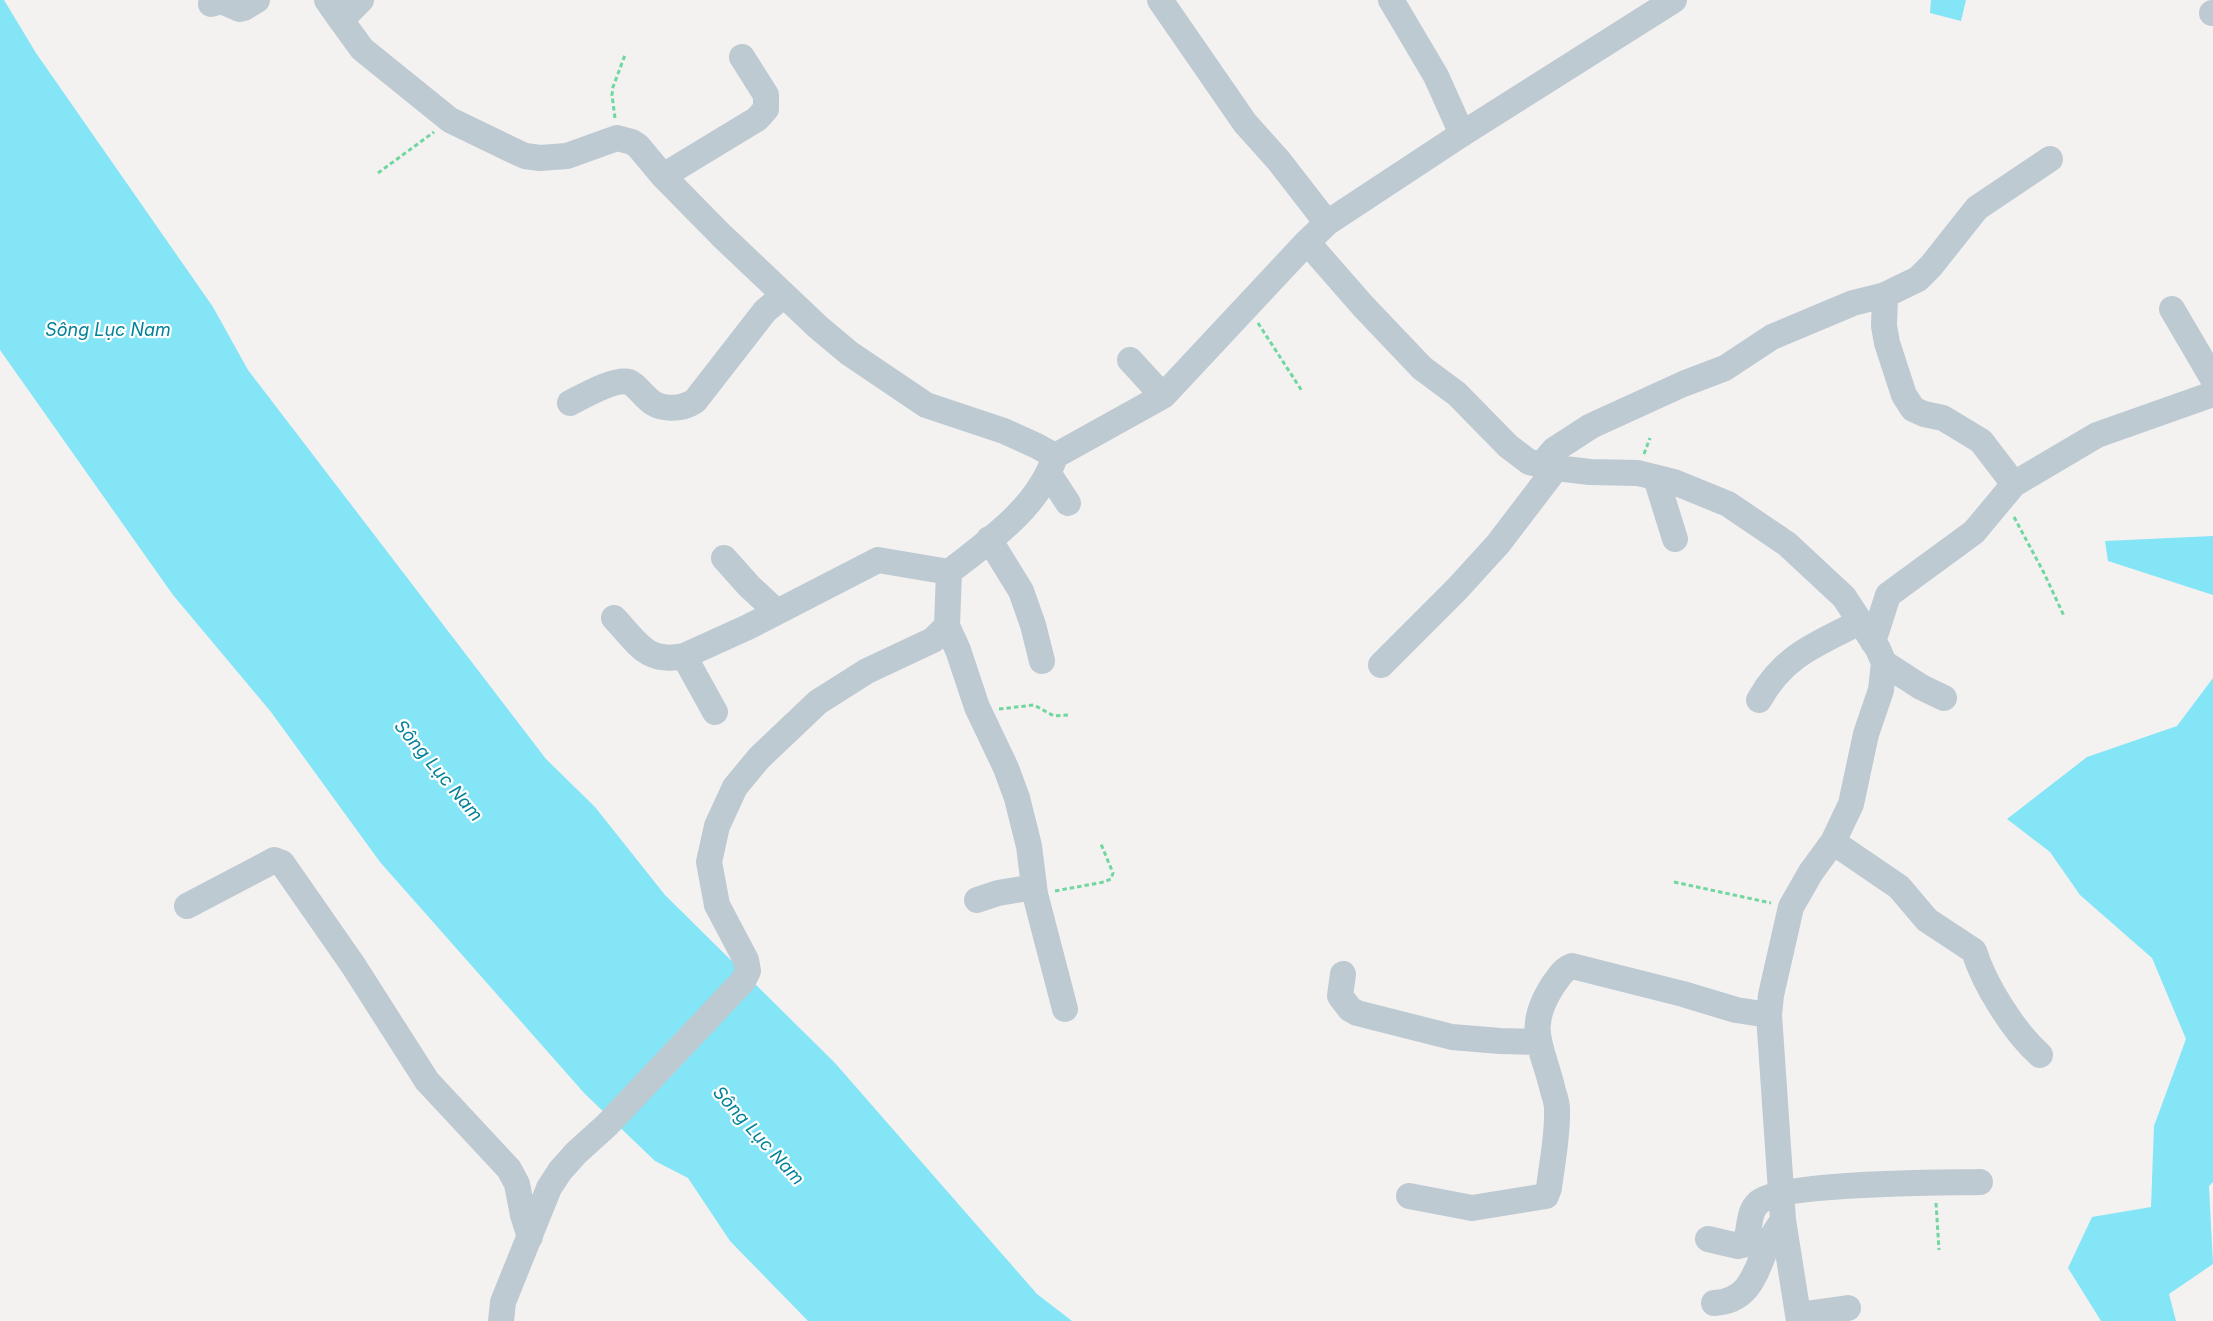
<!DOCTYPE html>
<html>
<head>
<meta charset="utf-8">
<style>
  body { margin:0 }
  canvas { display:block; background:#f4f1f1 }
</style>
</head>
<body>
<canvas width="2213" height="1321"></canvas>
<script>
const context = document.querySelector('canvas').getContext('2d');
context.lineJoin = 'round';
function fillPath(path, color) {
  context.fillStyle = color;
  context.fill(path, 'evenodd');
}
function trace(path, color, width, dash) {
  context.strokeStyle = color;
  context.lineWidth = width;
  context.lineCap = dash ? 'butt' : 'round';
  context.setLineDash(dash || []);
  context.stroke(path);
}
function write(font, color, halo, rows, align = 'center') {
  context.font = font + ' Inter,sans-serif';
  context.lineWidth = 4.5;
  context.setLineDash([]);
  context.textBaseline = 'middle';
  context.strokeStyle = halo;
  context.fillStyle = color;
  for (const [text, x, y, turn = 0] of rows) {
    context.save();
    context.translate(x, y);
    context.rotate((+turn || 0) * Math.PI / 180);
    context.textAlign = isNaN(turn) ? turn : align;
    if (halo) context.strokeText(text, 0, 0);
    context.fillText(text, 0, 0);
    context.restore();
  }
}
fillPath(new Path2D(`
  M 0,0 L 4,0 L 36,53 L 213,307 L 248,370 L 546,759 L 595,807 L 665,895 L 835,1063 L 1037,1294 L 1072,1321 L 808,1321 L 730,1241 L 688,1178 L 655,1161 L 585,1094 L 380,862 L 271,712 L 173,595 L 0,350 Z
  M 1931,0 L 1966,0 L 1961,21 L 1930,13 Z
  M 2213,536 L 2213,595 L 2108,561 L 2105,541 Z
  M 2213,678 L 2213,1182 L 2209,1186 L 2213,1264 L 2169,1294 L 2176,1321 L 2101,1321 L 2068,1268 L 2092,1217 L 2151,1207 L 2154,1126 L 2186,1039 L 2152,958 L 2080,895 L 2050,852 L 2007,819 L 2087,757 L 2177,726 Z`), '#84e5f7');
trace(new Path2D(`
  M 615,118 L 612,95 L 613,87 L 625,55
  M 378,173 L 434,132
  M 1258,323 L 1302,391
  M 1644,454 L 1650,438
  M 2014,517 L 2044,573 L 2064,616
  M 999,709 L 1034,705 L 1054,716 L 1069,715
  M 1674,882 L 1771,903
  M 1055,891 L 1104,882 L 1111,879 L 1113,873 L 1101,844
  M 1936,1203 L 1939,1250`), '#6fd79f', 3, [4.5, 3]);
trace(new Path2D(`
  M 327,0 L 341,20
  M 361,0 L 341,20 L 362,49 L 450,120 L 512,150 L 525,156 L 540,158 L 567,156 L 617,138 L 632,142 L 638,146 L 663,176 L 721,235 L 818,327 L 849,353 L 926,405 L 1004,431 L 1037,446 L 1055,456
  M 1160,0 L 1245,123 L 1279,161 L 1327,223
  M 1391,0 L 1436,76 L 1462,134
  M 211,4 L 222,1 L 240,9 L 244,8 L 257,0
  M 2212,13 L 2213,13
  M 663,176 L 757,119 L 766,109 L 766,95 L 742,57
  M 1307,242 L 1363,306 L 1422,368 L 1457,394 L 1508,446 L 1529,462 L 1556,468 L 1590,472 L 1638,473 L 1674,482 L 1728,504 L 1787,544 L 1844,597 L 1878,649 L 1884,663 L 1881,690 L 1866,734 L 1851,804 L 1833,842 L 1811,872 L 1791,907 L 1771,995 L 1769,1015 L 1783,1220 L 1799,1321
  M 2172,309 L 2213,379
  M 1130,360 L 1163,396
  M 570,403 C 584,396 614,378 629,382 C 636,385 641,393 647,398 C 659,411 681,410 695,401 L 765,311 L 784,295
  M 1541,465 L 1554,450 L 1591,426 L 1683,384 L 1725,368 L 1772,337 L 1853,303 L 1885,295
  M 1049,474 L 1068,503
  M 1656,478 L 1675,539
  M 2014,484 L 1981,441 L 1943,418 L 1924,414 L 1913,409 L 1904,395 L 1887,343 L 1884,326 L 1885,295 L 1918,279 L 1931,266 L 1977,208 L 2050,159
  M 989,539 L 1021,591 L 1033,625 L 1042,661
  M 724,558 L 749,586 L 777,612
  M 614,618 C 638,643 646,664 684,656 L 748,627 L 878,560 L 949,572
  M 947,626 L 958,650 L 977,707 L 1006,768 L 1017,798 L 1029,846 L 1035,894 L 1065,1009
  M 1873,642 L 1888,595 L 1974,532 L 2014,484 L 2097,435 L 2213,394
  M 684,656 L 715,712
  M 1884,663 L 1921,687 L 1944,698
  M 1381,665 L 1457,589 L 1498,544 L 1556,468
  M 1759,700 C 1784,655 1817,644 1860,622
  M 1833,842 L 1899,887 L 1927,920 L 1974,951 C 1984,984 2014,1032 2040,1055
  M 977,900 L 998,893 L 1034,887
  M 187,906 L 267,864 L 274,860 L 282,863 L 353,965 L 427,1081 L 509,1169 L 517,1184 L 523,1215 L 530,1237
  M 1343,974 L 1340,996 L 1350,1009 L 1357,1013 L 1452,1037 L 1500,1041 L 1538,1042
  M 1409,1196 L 1472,1208 L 1546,1196 L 1549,1188 C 1552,1163 1558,1135 1557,1109 C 1557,1103 1555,1097 1553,1091 C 1543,1046 1524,1030 1553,985 C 1559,977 1563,969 1572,966 L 1683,994 L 1736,1010 L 1769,1015
  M 1708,1239 L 1738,1246 L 1743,1245 C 1752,1233 1746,1214 1758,1203 C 1779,1182 1943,1183 1980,1182
  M 1714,1303 C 1751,1301 1755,1272 1768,1244 C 1772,1236 1778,1228 1783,1220
  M 1798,1315 L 1848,1308
  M 501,1321 L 503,1302 L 549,1188 L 560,1171 L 576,1153 L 607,1125 L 743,981 L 748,971 L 746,960 L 717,905 L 709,862 L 717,826 L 735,787 L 759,758 L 818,702 L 867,671 L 933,640 L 947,626 L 949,572 C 990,540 1039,507 1055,456 L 1163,396 L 1307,242 L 1327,223 L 1462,134 L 1674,0`), '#bdcad2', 26);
write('italic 18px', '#038299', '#fff', [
  ["Sông Lục Nam",108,331],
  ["Sông Lục Nam",438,771,50],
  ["Sông Lục Nam",758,1136,48]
]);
</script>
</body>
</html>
